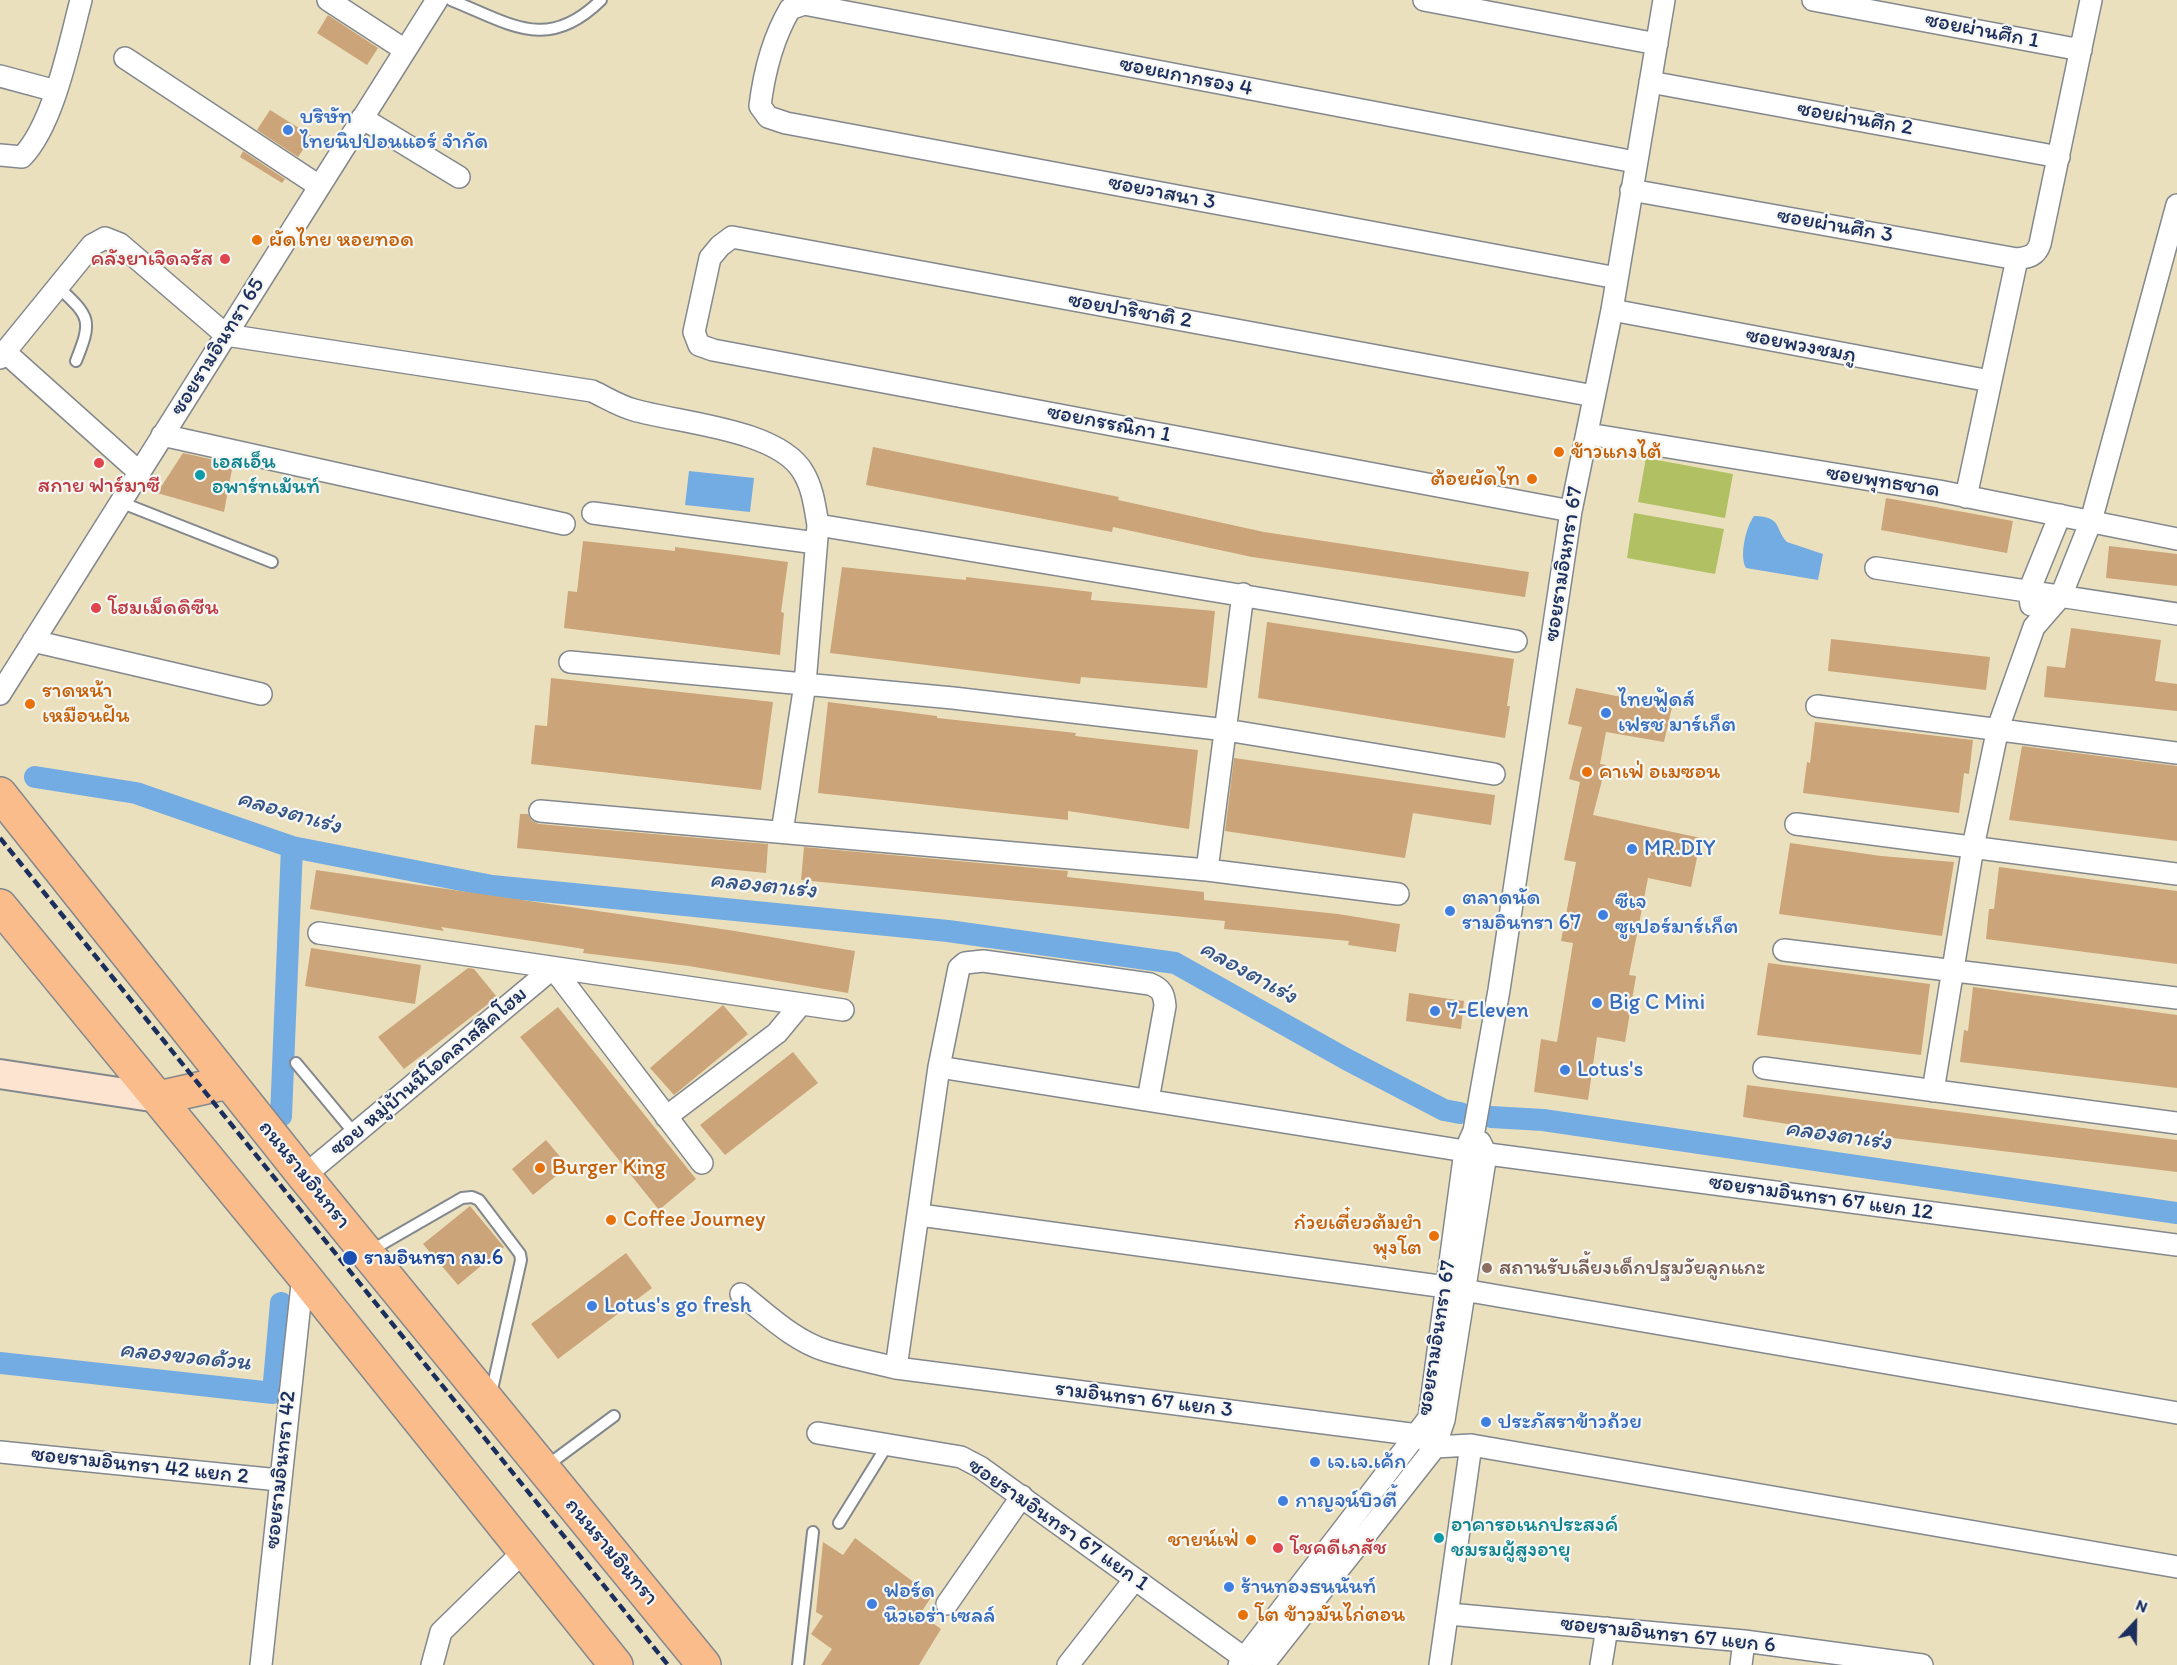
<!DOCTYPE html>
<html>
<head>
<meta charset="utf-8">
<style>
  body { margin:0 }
  #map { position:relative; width:2177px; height:1665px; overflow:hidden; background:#ebe0bd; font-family:Itim,sans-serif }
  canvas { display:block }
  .north { position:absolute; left:2105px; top:1593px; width:60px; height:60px; -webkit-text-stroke:4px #f6f6f2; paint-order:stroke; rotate:22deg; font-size:16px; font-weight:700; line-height:24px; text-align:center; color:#1b2f5e }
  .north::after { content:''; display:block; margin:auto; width:21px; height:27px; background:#1b2f5e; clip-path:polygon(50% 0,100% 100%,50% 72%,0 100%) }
</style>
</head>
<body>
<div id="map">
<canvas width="2177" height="1665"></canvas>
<div class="north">N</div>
</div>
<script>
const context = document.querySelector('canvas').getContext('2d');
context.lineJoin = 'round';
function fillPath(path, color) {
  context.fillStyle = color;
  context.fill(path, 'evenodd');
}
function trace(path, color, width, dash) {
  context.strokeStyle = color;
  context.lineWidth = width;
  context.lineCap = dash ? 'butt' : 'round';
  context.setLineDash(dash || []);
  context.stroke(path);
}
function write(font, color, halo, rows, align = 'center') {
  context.font = font + ' Itim,"Playpen Sans Thai",sans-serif';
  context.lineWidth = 4.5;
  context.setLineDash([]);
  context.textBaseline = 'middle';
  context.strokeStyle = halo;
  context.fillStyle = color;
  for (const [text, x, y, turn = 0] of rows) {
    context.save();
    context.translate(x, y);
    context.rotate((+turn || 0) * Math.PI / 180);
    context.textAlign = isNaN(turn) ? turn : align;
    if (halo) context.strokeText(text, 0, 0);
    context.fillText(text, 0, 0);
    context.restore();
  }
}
fillPath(new Path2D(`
  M 1646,458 L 1733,474 L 1725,518 L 1638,502 Z
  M 1634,513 L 1724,529 L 1715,574 L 1627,558 Z`), '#b1c062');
fillPath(new Path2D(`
  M 689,471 L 754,478 L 750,512 L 685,505 Z
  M 1754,516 C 1783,517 1774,528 1787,542 L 1823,554 L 1818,580 L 1746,568 C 1739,556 1746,527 1754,516 Z`), '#73ace3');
trace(new Path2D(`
  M 35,777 L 136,793 L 292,847 L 492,886 L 948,931 L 1175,963 L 1346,1059 L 1444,1110 L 1460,1113
  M 281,1116 L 292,847
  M 1491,1117 L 1543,1120 L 2177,1213
  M 0,1363 L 273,1393 L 281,1303`), '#73ace3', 22);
fillPath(new Path2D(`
  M 328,15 L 378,48 L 367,65 L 317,33 Z
  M 270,110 L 312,136 L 298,157 L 257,130 Z
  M 243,151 L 285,179 L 282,183 L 240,157 Z
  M 873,447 L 1119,497 L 1118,500 L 1264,532 L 1529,572 L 1525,597 L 1252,557 L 1113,527 L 1112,532 L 866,485 Z
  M 183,453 L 233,464 L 224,512 L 157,493 Z
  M 1886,498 L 2013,521 L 2007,553 L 1881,530 Z
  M 583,541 L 675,551 L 675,547 L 788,562 L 781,612 L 784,613 L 780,655 L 564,628 L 568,591 L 577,592 Z
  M 2109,546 L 2177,554 L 2177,586 L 2106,578 Z
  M 842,567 L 966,580 L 966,577 L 1092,592 L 1091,600 L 1215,611 L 1207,688 L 1081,677 L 1080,684 L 830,653 Z
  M 1267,622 L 1514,659 L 1507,706 L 1510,706 L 1505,738 L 1258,698 Z
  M 2071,628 L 2161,640 L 2155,681 L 2177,684 L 2177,711 L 2044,697 L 2047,666 L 2065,668 Z
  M 1831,639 L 1990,657 L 1986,690 L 1828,671 Z
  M 551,678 L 773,702 L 761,790 L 531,764 L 535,725 L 547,726 Z
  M 1576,688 L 1672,707 L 1664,742 L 1606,732 L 1600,764 L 1606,765 L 1593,815 L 1701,838 L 1691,887 L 1648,878 L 1629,975 L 1636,976 L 1625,1042 L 1597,1037 L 1588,1100 L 1534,1092 L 1541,1039 L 1557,1042 L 1573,943 L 1561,941 L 1576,862 L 1564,860 L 1580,782 L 1569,779 L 1582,727 L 1568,724 Z
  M 828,702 L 937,716 L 937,718 L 1076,733 L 1075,736 L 1198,750 L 1189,829 L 1068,811 L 1068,820 L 818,793 Z
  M 1815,722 L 1973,740 L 1969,774 L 1964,773 L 1959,813 L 1803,793 L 1807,762 L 1810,763 Z
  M 2022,746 L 2177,766 L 2177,841 L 2009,820 Z
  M 1234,758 L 1495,795 L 1491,825 L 1413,813 L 1405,858 L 1225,831 Z
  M 520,814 L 528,814 L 532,821 L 539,824 L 768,844 L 766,873 L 517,848 Z
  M 1790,843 L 1881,856 L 1954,862 L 1942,936 L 1779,914 Z
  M 804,847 L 1068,871 L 1067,877 L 1204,892 L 1204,900 L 1338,914 L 1400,924 L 1396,952 L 1348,945 L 1349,941 L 1224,929 L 1225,921 L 801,880 Z
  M 1999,867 L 2177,891 L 2177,964 L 1986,939 L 1989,909 L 1994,909 Z
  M 316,870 L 735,931 L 855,951 L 848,993 L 689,966 L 583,953 L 584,949 L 441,927 L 444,931 L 310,909 Z
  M 311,948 L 421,965 L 415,1004 L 305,986 Z
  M 1768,963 L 1930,984 L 1921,1055 L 1757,1035 Z
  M 468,968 L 474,969 L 497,997 L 404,1069 L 378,1037 Z
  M 1973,987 L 2177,1015 L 2177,1088 L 1960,1062 L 1964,1030 L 1968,1031 Z
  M 1409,993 L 1464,1001 L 1461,1029 L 1406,1021 Z
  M 723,1005 L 748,1034 L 674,1095 L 650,1068 Z
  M 558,1007 L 696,1179 L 659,1210 L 520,1037 Z
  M 793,1052 L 818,1083 L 725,1155 L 700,1125 Z
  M 1747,1085 L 2177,1140 L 2177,1172 L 1826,1130 L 1743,1117 Z
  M 546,1140 L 568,1166 L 533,1195 L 512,1169 Z
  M 470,1206 L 504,1247 L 458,1285 L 423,1244 Z
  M 626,1253 L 652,1288 L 558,1359 L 531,1324 Z
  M 855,1538 L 932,1596 L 920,1614 L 941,1629 L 919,1665 L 821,1665 L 832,1649 L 811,1634 L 823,1616 L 816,1612 L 823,1542 L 843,1555 Z`), '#cba479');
const lane = new Path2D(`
  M 451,0 C 511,24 547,53 601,0
  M 59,288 C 91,317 92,321 76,361
  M 120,502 L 272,562
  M 296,1063 L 355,1134
  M 370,1251 L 462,1198 L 472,1197 L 479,1200 L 520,1254 L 521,1260 L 491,1394
  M 545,1467 L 614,1416
  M 839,1523 L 888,1444
  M 798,1665 L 813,1532`);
const street = new Path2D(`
  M 328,0 L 405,50
  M 1424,0 L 1657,44
  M 1813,0 L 2081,50
  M 125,58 L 319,186
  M 0,76 L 56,91
  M 1650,82 L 2059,157
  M 362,118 L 459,177
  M 0,155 L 22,157 C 54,124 69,45 81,0
  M 1631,190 L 2017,259 C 2029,257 2036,256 2040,244 L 2091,0
  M 1617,278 L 786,123 L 768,117 L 760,106 C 764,73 773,38 790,9 L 804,4 L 1635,162
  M 1612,310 L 1990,381
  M 5,352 L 139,472
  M 0,358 L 92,245 L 105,238 L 120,244 L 226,335 L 592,391 C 605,397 619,406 634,410 C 679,423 778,429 803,472 C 813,488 815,508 818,525 L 1516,641
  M 1588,434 L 1939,491 L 2177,539
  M 162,435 L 564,524
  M 1966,497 L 2017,259
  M 1571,511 L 713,350 L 699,345 L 694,332 L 710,258 L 720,246 L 732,237 L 1594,396
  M 593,513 L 816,543
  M 1876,568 L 2177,614
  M 2031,605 L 2029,591 L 2060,515
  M 33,641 L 261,694
  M 570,662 L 953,698 L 1226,730 L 1494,774
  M 0,694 L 437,0
  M 1817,706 L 2177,753
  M 540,811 L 1207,870 L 1398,894
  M 1796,824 L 2177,874
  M 782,832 L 805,684 L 818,525
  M 1207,870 L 1243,594
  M 319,933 L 843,1010
  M 1784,950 L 2177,998
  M 939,1067 L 1465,1151 L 2177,1245
  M 1764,1068 L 2177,1123
  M 1933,1091 L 1973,847 L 1998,728 L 2034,627 L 2061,596 L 2091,521 L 2177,205
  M 666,1117 L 777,1033 L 801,1004
  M 304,1176 L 553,968 L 702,1163
  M 920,1215 L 1446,1287 L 2177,1413
  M 741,1294 C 768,1315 794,1341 827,1351 C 850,1358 873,1362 896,1368 L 1418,1435 L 1427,1442
  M 896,1368 L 939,1067 L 959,968 L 965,963 L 983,961 L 1150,984 C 1162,989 1164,994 1165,1006 L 1148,1100
  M 818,1433 L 961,1457 L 980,1467 L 1244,1658
  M 1435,1447 L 1471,1445 L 2177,1567
  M 0,1452 L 279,1480
  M 947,1604 L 1022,1496
  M 1449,1614 L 1744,1641 L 1922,1665
  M 261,1665 L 303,1275
  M 432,1665 L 441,1632 L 524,1551
  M 1068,1665 L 1135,1579
  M 1239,1665 L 1429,1418 L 1465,1151 L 1474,1131 L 1499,990 L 1571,511 L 1612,310 L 1664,0
  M 1263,1665 L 1435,1447 L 1444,1420 L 1486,1154 L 1480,1142
  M 1440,1665 L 1471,1445
  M 1601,1665 L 1607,1628
  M 1741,1665 L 1744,1641`);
const secondary = new Path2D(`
  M 0,1074 L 158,1098`);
const primary = new Path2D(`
  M 0,794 L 304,1176 L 704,1665
  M 0,906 L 303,1275 L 616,1665
  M 158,1098 L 229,1082`);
trace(lane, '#83888e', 14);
trace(street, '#83888e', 24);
trace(secondary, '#83888e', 32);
trace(primary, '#83888e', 36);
trace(lane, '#fff', 10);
trace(street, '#fff', 21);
trace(secondary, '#fde4d0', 28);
trace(primary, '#f9bc8a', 33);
trace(new Path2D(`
  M 0,838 L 668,1665`), '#1b2f5e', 4.5, [9, 4.5]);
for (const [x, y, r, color] of [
  [288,130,6,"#3f7fe0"],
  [257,240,6,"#e8710a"],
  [225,259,6,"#e0444e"],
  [1559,452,6,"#e8710a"],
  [99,463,6,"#e0444e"],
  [200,475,6,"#0f9aa8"],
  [1532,479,6,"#e8710a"],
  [96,608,6,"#e0444e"],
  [30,704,6,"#e8710a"],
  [1606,713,6,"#3f7fe0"],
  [1587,772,6,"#e8710a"],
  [1632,849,6,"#3f7fe0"],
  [1450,911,6,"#3f7fe0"],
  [1603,915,6,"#3f7fe0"],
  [1597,1003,6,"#3f7fe0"],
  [1435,1011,6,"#3f7fe0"],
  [1565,1070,6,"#3f7fe0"],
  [540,1168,6,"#e8710a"],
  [611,1220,6,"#e8710a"],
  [1434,1236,6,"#e8710a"],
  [350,1258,8,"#1a4fb4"],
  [1487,1268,6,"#8d6e63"],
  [592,1306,6,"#3f7fe0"],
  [1486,1422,6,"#3f7fe0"],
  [1315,1462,6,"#3f7fe0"],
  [1283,1501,6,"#3f7fe0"],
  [1439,1538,6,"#0f9aa8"],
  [1251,1540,6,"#e8710a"],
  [1278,1548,6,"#e0444e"],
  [1229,1587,6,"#3f7fe0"],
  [872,1604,6,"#3f7fe0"],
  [1243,1615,6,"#e8710a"]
]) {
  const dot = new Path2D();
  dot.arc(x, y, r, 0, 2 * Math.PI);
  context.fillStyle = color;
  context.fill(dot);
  trace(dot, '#f6f6f2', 2);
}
write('22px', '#1b2f5e', '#f6f6f2', [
  ["ซอยผ่านศึก 1",1982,31,11],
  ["ซอยผกากรอง 4",1186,77,11],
  ["ซอยผ่านศึก 2",1855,119,10],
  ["ซอยวาสนา 3",1162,193,11],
  ["ซอยผ่านศึก 3",1835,226,10],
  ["ซอยปาริชาติ 2",1130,311,10],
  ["ซอยพวงชมภู",1801,346,11],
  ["ซอยรามอินทรา 65",218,347,-58],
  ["ซอยกรรณิกา 1",1109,424,11],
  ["ซอยพุทธชาด",1883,482,9],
  ["ซอยรามอินทรา 67",1564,564,-81],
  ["ซอย หมู่บ้านนีโอคลาสสิคโฮม",429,1072,-40],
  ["ถนนรามอินทรา",304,1175,51],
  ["ซอยรามอินทรา 67 แยก 12",1821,1198,8],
  ["ซอยรามอินทรา 67",1437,1338,-81],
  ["รามอินทรา 67 แยก 3",1144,1400,7],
  ["ซอยรามอินทรา 42 แยก 2",140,1466,6],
  ["ซอยรามอินทรา 42",281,1470,-84],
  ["ซอยรามอินทรา 67 แยก 1",1058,1525,35],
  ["ถนนรามอินทรา",611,1552,50],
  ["ซอยรามอินทรา 67 แยก 6",1668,1635,6]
]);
write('22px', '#366cbe', '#f6f6f2', [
  ["บริษัท",300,117],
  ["ไทยนิปปอนแอร์ จำกัด",300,142],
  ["ไทยฟู้ดส์",1618,700],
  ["เฟรช มาร์เก็ต",1618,725],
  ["MR.DIY",1644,849],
  ["ตลาดนัด",1462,898],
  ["รามอินทรา 67",1462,923],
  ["ซีเจ",1615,902],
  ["ซูเปอร์มาร์เก็ต",1615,927],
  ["Big C Mini",1609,1003],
  ["7-Eleven",1447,1011],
  ["Lotus's",1577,1070],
  ["Lotus's go fresh",604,1306],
  ["ประภัสราข้าวถ้วย",1498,1422],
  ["เจ.เจ.เค้ก",1327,1462],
  ["กาญจน์บิวตี้",1295,1501],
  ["ร้านทองธนนันท์",1241,1587],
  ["ฟอร์ด",884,1591],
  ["นิวเอร่า เซลล์",884,1616]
], 'left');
write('22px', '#c56008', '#f6f6f2', [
  ["ผัดไทย หอยทอด",269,240],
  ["ข้าวแกงไต้",1571,452],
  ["ต้อยผัดไท",1520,479,"right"],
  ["ราดหน้า",42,691],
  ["เหมือนฝัน",42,716],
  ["คาเฟ่ อเมซอน",1599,772],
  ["Burger King",552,1168],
  ["Coffee Journey",623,1220],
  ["ก๋วยเตี๋ยวต้มยำ",1422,1223,"right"],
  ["พุงโต",1422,1248,"right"],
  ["ชายน์เฟ่",1239,1540,"right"],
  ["โต ข้าวมันไก่ตอน",1255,1615]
], 'left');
write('22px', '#be3a42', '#f6f6f2', [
  ["คลังยาเจิดจรัส",213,259,"right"],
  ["สกาย ฟาร์มาซี",99,486,"center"],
  ["โฮมเม็ดดิซีน",108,608],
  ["โชคดีเภสัช",1290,1548]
], 'left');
write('22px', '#0d838f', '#f6f6f2', [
  ["เอสเอ็น",212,462],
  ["อพาร์ทเม้นท์",212,487],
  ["อาคารอเนกประสงค์",1451,1525],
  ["ชมรมผู้สูงอายุ",1451,1550]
], 'left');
write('22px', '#164399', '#f6f6f2', [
  ["รามอินทรา กม.6",364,1258]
], 'left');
write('22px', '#785e54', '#f6f6f2', [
  ["สถานรับเลี้ยงเด็กปฐมวัยลูกแกะ",1499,1268]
], 'left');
write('italic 24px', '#355486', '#f6f6f2', [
  ["คลองตาเร่ง",289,813,16],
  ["คลองตาเร่ง",763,886,6],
  ["คลองตาเร่ง",1248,973,29],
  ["คลองตาเร่ง",1838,1136,8],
  ["คลองขวดด้วน",185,1357,6]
]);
</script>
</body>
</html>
